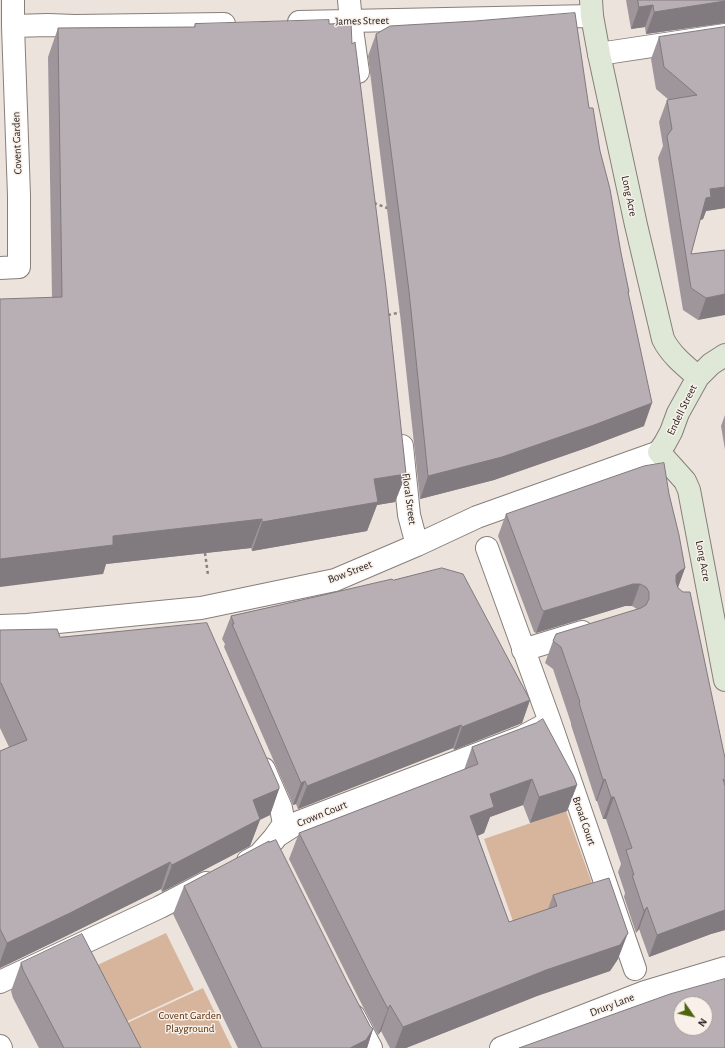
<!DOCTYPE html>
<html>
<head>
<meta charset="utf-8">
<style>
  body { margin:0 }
  #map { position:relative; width:725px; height:1048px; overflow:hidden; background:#ece3dd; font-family:"Alegreya Sans",sans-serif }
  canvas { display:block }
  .north { position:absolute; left:673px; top:996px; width:40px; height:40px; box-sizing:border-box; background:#f9f0ea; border:1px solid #a49d99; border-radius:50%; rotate:124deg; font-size:11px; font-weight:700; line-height:16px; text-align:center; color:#24211f }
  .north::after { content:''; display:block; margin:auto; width:14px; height:18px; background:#4e630e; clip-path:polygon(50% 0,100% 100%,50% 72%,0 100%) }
</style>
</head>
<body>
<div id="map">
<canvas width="725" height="1048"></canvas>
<div class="north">N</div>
</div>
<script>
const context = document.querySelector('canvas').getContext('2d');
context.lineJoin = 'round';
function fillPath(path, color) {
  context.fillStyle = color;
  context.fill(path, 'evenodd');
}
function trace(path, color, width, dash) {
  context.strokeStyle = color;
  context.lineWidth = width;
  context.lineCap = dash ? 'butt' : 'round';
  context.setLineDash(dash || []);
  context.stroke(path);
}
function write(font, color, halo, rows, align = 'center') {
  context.font = font + ' "Alegreya Sans",sans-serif';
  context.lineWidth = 3;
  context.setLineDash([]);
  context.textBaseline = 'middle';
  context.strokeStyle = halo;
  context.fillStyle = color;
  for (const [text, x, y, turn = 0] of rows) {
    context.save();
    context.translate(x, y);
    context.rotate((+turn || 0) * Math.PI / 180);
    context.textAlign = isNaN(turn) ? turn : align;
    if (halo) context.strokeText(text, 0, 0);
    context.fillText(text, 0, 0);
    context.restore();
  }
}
fillPath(new Path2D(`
  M 566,811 L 598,900 L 515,927 L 484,839 Z
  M 166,933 L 194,990 L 119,1025 L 91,968 Z
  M 203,988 L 232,1048 L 121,1048 L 112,1030 Z`), '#d7b59d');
const pedestrian = new Path2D(`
  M 349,0 L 351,22
  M 299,22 L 592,16
  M 13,26 L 48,25 L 75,26 L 224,24
  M 599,54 L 725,35
  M 0,268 L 19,267 L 19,196 L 13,26 L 13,0
  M 487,548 L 550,722 L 635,969
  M 523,650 L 582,632
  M 264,769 L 281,808 L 284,824 L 274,838 L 274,840
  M 248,861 L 259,855 L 274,838 L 299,822 L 522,737 L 550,722
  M 0,982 L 160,907 L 206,883
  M 354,1016 L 371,1048`);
const minor = new Path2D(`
  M 351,22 L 358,72
  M 402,446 L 409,515 L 417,545
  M 0,626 L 27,625 L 201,608 L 335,580 L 417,545 L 477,517 L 659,452
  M 0,1046 L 1,1048
  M 501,1048 L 645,992 L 725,968`);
const secondary = new Path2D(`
  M 591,0 L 592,16 L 599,54 L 636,225 L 663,339 C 671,355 685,366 698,377
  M 725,355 L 711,364 L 698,377 L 678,413 L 671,432 L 665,443 L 659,452 L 685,481 L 689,490 L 725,680`);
trace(pedestrian, '#877f7a', 24);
trace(minor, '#877f7a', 24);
trace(secondary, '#877f7a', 24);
trace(new Path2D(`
  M 388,315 L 402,312
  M 205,553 L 208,575`), '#88827e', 2.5, [3, 3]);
trace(pedestrian, '#fff', 22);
trace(minor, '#fff', 22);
trace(secondary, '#dfe8d6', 22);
trace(new Path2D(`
  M 374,203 L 390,209`), '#88827e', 2.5, [3, 3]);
fillPath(new Path2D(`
  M 626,0 L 725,0 L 724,23 L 646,34 L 645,27 L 631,29 Z
  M 195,24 L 329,24 L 352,44 L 406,474 L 395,502 L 377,505 L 367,531 L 252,551 L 251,548 L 106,564 L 103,574 L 52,297 L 48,57 L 58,28 L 194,27 Z
  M 725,27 L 725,208 L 706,211 L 703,219 L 700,220 L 691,254 L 725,250 L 698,320 L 683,310 L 658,158 L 663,146 L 659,122 L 667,100 L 669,100 L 656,89 L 651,59 L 659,37 Z
  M 376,34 L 589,108 L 600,151 L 629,292 L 628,293 L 644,426 L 586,448 L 494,480 L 420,499 L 400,314 L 368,56 Z
  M 725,415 L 725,450 L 721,426 Z
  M 669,494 L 685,568 L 678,587 L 725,758 L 725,930 L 711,934 L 649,957 L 639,929 L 636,933 L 624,897 L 625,893 L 618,872 L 621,864 L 606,819 L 603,819 L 597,801 L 596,801 L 571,725 L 571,723 L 553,669 L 545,663 L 553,641 L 637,609 L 632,606 L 625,606 L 536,633 L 534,632 L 498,536 L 506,514 Z
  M 393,580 L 530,700 L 522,723 L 454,750 L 453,748 L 298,809 L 296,804 L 293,805 L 224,647 L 225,644 L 222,639 L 231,616 Z
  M 0,630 L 60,637 L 279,789 L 270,815 L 260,819 L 250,846 L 162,892 L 161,889 L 60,939 L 0,968 L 0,751 L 9,747 L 0,728 Z
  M 472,747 L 577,785 L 567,811 L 530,823 L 523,805 L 490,817 L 484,833 L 478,836 L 509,922 L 548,909 L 553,895 L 618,959 L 610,971 L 537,996 L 406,1048 L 390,1048 L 381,1031 L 378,1035 L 359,999 L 289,859 L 299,833 L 464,770 Z
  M 184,886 L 347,982 L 370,1026 L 373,1029 L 367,1048 L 238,1048 L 173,914 Z
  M 21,963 L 141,1048 L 39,1048 L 13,998 L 11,991 Z`), '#9e969b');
fillPath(new Path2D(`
  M 725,1 L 725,23 L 646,34 L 654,12 Z
  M 653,5 L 645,27 L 631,29 L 639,7 Z
  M 725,187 L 725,208 L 706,211 L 703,219 L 698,221 L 706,198 L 710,189 Z
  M 725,294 L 725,315 L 698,320 L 706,298 Z
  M 652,403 L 644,426 L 586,448 L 494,480 L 420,499 L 428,476 Z
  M 406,474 L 395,502 L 377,505 L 367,531 L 252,551 L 262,522 L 374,479 Z
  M 262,519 L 251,548 L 106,564 L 103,574 L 0,587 L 0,559 L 113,536 Z
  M 685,568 L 677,590 L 672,593 L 676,575 L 680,571 Z
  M 633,584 L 640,584 L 632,606 L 625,606 L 536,633 L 544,611 Z
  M 530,700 L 522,723 L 454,750 L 462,727 Z
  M 461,725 L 453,748 L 298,809 L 307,786 Z
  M 532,779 L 523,805 L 490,817 L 484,833 L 461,842 L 470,816 L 490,794 Z
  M 605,779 L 597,801 L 596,801 L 603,780 Z
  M 305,781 L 296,804 L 293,805 L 301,783 Z
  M 577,785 L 567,811 L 530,823 L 539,797 Z
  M 279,789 L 270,815 L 260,820 L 250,846 L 162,892 L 172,865 L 253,800 Z
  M 611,797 L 614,797 L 606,819 L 603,819 Z
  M 170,862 L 161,889 L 60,939 L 0,968 L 0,962 L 7,943 Z
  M 647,907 L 639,929 L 636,933 L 644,911 Z
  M 725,910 L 725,930 L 711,934 L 649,957 L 657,935 L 719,912 Z
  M 628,933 L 618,959 L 610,971 L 537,996 L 406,1048 L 395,1048 L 403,1027 Z
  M 390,1005 L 381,1031 L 378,1035 L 388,1009 Z
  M 373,1029 L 367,1048 L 350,1048 Z`), '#817a7e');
const building = new Path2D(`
  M 638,0 L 725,0 L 725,1 L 654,12 L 653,5 L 639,7 Z
  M 575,13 L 589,108 L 593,108 L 600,151 L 610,189 L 621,253 L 629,292 L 628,292 L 652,403 L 594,425 L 502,457 L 428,476 L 409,291 L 376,34 L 390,26 L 475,21 Z
  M 329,20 L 329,24 L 351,23 L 352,44 L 355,42 L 386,288 L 406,474 L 374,479 L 378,502 L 262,522 L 262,519 L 113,536 L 113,545 L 0,559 L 0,299 L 62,297 L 58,28 L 195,27 L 195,24 Z
  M 725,27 L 725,187 L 710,189 L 711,197 L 706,198 L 691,254 L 725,250 L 725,294 L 706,298 L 691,288 L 667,136 L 672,129 L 667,100 L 697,95 L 664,67 L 659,37 Z
  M 664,463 L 669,494 L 679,535 L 685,568 L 680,571 L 676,575 L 676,582 L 678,588 L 683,592 L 690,592 L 725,758 L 725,781 L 723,779 L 725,786 L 725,910 L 719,912 L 657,935 L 647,907 L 644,911 L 632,875 L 634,875 L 626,850 L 632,848 L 614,797 L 611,797 L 605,779 L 603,780 L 579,703 L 580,702 L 561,647 L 553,641 L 556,634 L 641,608 L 646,605 L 649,599 L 649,592 L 646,587 L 640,584 L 633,584 L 544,611 L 542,610 L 506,514 L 644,466 Z
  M 442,568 L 463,574 L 530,700 L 462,727 L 461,725 L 307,786 L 305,781 L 301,783 L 232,624 L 234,624 L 231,616 L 280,605 L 392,579 L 393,580 Z
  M 207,623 L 279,786 L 279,789 L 253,800 L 260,819 L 172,865 L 170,862 L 70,913 L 7,943 L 0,929 L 0,751 L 27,740 L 1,683 L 0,683 L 0,630 L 57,629 L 60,637 Z
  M 543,719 L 574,777 L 577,785 L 539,797 L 532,779 L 490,794 L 494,807 L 470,816 L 509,922 L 557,906 L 553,895 L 609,878 L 628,933 L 620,945 L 546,970 L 403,1027 L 390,1005 L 388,1009 L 369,973 L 299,833 L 478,764 L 472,747 L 536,723 Z
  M 276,840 L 347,982 L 370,1026 L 373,1029 L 366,1040 L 350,1048 L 262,1048 L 184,886 L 269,841 L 269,842 Z
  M 82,934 L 141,1048 L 64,1048 L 23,970 L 21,963 Z
  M 725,979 L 725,1048 L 519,1048 L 670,994 ZM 681,1004 L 705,1004 L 705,1028 L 681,1028 Z`);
fillPath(building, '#b8afb4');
trace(building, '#817a7e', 1);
write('11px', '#24211f', '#f9f0ea', [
  ["James Street",362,21,-1],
  ["Covent Garden",17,143,-92],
  ["Long Acre",629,196,78],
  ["Endell Street",682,410,-64],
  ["Floral Street",409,499,82],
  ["Long Acre",703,561,79],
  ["Bow Street",350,572,-21],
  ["Crown Court",322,814,-22],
  ["Broad Court",584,821,71],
  ["Drury Lane",612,1005,-21]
]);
write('11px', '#562c03', '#f9f0ea', [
  ["Covent Garden",190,1016],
  ["Playground",190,1029]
]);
</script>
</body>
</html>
